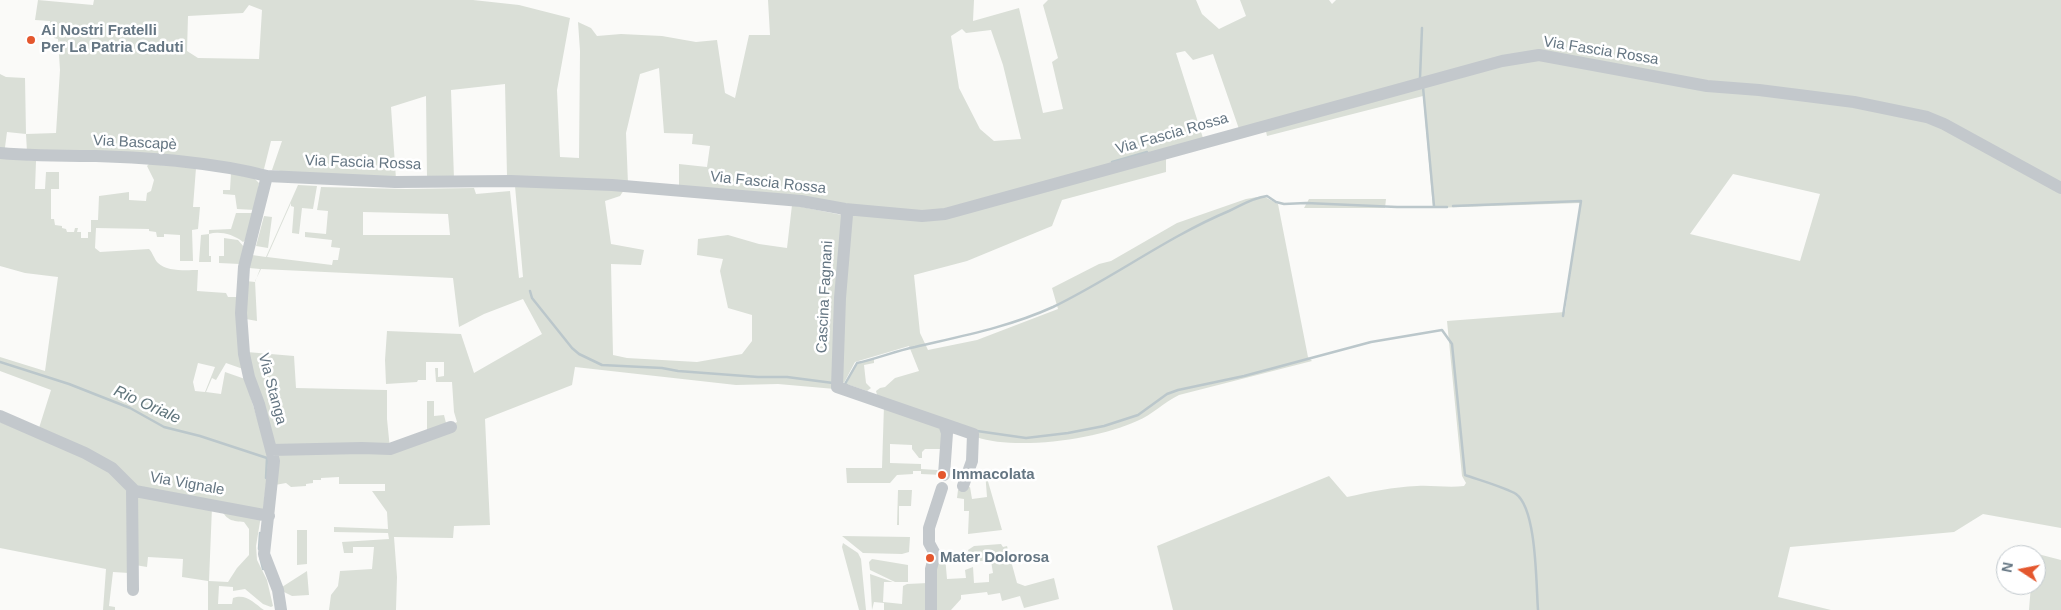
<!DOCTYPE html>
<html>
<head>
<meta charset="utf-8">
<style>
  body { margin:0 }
  #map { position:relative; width:2061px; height:610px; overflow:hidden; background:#fafaf8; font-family:Arial,sans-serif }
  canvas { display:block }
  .north { position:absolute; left:1996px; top:545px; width:50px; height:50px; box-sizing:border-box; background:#fff; border:1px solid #c1c8cd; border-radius:50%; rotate:281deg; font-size:14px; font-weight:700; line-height:20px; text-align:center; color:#657683 }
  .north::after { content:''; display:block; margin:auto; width:18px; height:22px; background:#e4572e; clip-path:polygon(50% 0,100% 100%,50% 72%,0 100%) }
</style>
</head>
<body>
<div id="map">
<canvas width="2061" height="610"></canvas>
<div class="north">N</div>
</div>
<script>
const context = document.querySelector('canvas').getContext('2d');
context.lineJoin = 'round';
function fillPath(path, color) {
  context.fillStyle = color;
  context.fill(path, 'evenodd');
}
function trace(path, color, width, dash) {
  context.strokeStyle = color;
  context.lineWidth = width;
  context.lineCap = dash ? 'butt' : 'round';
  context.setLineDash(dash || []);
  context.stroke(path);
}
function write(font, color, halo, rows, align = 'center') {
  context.font = font + ' Arial,sans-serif';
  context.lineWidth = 5;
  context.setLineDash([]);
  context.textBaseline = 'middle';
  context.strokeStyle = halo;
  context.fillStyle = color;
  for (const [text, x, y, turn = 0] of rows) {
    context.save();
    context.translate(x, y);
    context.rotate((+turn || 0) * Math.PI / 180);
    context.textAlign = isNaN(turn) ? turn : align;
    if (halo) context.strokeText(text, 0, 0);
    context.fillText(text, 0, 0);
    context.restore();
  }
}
fillPath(new Path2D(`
  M 38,0 L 93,5 L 94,0 L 473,0 L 519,5 L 570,18 L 557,90 L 560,157 L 579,158 L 580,51 L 578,22 L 591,28 L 597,36 L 621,34 L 662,36 L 696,42 L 717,40 L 725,93 L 735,98 L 749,35 L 770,35 L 768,0 L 974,0 L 973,21 L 1019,8 L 1043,113 L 1063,109 L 1052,62 L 1058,58 L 1043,5 L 1048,0 L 1196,0 L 1202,14 L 1219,29 L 1246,16 L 1240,0 L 1329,0 L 1332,4 L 1336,0 L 2061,0 L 2061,528 L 1983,514 L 1954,532 L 1790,547 L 1778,597 L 1831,610 L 1173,610 L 1157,546 L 1329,476 L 1347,497 C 1370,492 1393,487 1417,486 C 1432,485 1448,488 1464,486 L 1466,483 L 1462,476 L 1447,321 L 1565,312 L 1580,203 L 1433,208 L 1423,96 L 1267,136 L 1265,127 L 1239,129 L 1213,54 L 1193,60 L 1185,51 L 1176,53 L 1203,138 L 944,211 L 921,213 L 679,189 L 679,164 L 707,167 L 710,146 L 692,144 L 693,134 L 664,133 L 659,68 L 640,74 L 626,133 L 628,184 L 507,176 L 505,84 L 451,90 L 454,179 L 427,178 L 426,96 L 391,107 L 396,179 L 316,175 L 272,170 L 282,141 L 271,141 L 264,169 L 27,152 L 26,134 L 7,132 L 4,155 L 0,154 L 0,74 L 6,77 L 25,78 L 26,134 L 56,133 L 60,70 L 58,39 L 54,38 L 54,30 L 49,34 L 50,21 L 35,20 ZM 249,5 L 262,10 L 259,59 L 198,58 L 187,51 L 188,16 L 243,13 ZM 962,29 L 966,33 L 991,30 L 1003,65 L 1021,139 L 994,141 L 980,129 L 959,88 L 951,36 ZM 1733,174 L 1820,194 L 1800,261 L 1690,234 Z
  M 1166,154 L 1166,172 L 1062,200 L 1052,226 L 967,261 L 914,275 L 920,333 L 928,350 L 977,340 L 1058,309 L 1052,288 L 1099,264 L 1111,261 L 1177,223 L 1246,199 L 1263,196 L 1278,204 L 1308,357 L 1312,361 L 1179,395 C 1164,402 1152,415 1137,421 C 1098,439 1017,451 976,437 C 942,426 909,409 877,395 L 876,391 L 880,388 L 885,387 L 895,378 L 919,371 L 909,346 L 855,362 L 844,383 L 841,381 L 844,270 L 852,211 L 921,219 Z
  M 0,157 L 36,161 L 35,189 L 45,189 L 46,172 L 59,172 L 59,189 L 51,189 L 51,219 L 54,219 L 55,225 L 62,226 L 62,228 L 66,229 L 67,232 L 74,232 L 75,228 L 78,228 L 77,232 L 81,232 L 81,238 L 88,238 L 88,232 L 91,232 L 91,220 L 98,220 L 99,196 L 129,192 L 129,200 L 146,201 L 147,193 L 151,191 L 154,180 L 147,166 L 149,164 L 196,168 L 193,207 L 200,207 L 198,229 L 192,230 L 193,261 L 180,261 L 180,235 L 164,234 L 164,237 L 157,237 L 156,232 L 149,231 L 149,229 L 96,228 L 95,248 L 100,252 L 149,249 C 153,253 154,259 158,263 C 167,272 187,270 198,270 L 197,291 L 226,293 L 228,297 L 237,297 L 246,281 L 255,282 L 260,269 L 249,268 L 252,255 L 266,257 L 298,185 L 317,186 L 313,209 L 302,208 L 299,234 L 292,233 L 294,207 L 291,206 L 291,203 L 267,257 L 332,265 L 333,260 L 338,260 L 340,248 L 331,247 L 332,240 L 305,237 L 305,232 L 326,234 L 328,211 L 317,210 L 321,187 L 406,189 L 474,188 L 476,194 L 510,191 L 519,278 L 523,277 L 515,186 L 624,190 L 620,196 L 605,201 L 611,244 L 644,250 L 641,265 L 611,264 L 613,355 L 627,358 L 697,362 L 742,354 L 752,341 L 752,315 L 728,308 L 720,271 L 723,259 L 697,255 L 698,239 L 728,235 L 759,244 L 787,248 L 792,205 L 842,215 L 835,389 L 778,384 L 736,385 L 575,367 L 572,385 L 485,419 L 490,525 L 454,526 L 453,538 L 394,537 L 397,577 L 396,610 L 329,610 L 331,595 L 338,586 L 340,571 L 372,569 L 374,547 L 353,547 L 353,553 L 344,553 L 342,542 L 389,539 L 388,533 L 334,532 L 334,527 L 388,529 L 387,512 L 372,491 L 385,491 L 385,484 L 339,484 L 339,477 L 321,478 L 321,480 L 313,480 L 313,483 L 306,484 L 306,486 L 291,487 L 286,483 L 275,485 L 275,450 L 392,450 L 453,424 L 457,422 L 454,412 L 452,382 L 436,382 L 435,368 L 438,368 L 438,377 L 444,376 L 444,362 L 426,362 L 426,380 L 418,380 L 417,382 L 386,384 L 385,360 L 387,331 L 461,334 L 474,373 L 542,334 L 523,299 L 484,314 L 459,327 L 453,278 L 261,269 L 255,281 L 257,321 L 246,319 L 243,369 L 226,363 L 216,380 L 212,378 L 206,392 L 221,394 L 225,372 L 245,379 L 269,457 L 263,512 L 137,489 L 39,428 L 51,390 L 0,371 L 0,357 L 45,371 L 58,277 L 25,273 L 0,266 ZM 363,212 L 448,214 L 450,235 L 363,235 ZM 198,363 L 215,367 L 205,392 L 195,391 L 193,382 Z
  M 231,173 L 252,176 L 259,183 L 255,210 L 237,209 L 235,195 L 223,194 L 223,190 L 230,190 Z
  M 1309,199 L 1386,199 L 1385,208 L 1304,208 Z
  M 236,213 L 254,213 L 246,240 L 243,242 C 233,234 219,231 209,234 L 209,256 L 211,256 L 211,262 L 199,262 L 201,235 L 209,234 L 209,230 L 231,229 Z
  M 264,216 L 272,217 L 268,248 L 256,246 Z
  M 224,238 L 238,240 L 244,247 L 240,264 L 219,263 L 219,256 L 224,256 Z
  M 247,352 L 294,356 L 296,388 L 387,390 L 387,419 L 390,449 L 275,449 Z
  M 874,359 L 874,363 L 864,365 L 866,383 L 871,388 L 867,391 L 846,384 L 857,364 Z
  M 427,401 L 434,401 L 434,416 L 444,415 L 446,423 L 427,432 Z
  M 884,405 L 940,425 L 943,449 L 925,449 L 922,452 L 922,458 L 919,458 L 912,449 L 912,445 L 890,444 L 890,463 L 921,464 L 921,469 L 937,470 L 943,475 L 921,474 L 921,471 L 913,471 L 913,474 L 897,475 L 890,483 L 847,483 L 846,468 L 882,468 Z
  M 0,422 L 100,464 L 129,490 L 129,573 L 113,572 L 109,606 L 115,607 L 115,610 L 103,610 L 106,569 L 0,548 Z
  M 985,471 L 1002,530 L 968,534 L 969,511 L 964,511 L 964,499 L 957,498 L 958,490 L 970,487 L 972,499 L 987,497 Z
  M 898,490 L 912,490 L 911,506 L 899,506 L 899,525 L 897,525 Z
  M 137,494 L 212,507 L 209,581 L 228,582 L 237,568 L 249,555 L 249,529 L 244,522 C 233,521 227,521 221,509 L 261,516 L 256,546 L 257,560 L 267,580 L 273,606 L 271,607 L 263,604 L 245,589 L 233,591 L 233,587 L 219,586 L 218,604 L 232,604 L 233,598 C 246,593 254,603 264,610 L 208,610 L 208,581 L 182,577 L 183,559 L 148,557 L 147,567 L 135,565 Z
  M 297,530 L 307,530 L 307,564 L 297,565 Z
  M 842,536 L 910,537 L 909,552 L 902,554 L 863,553 Z
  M 843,543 L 858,553 L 861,559 L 866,610 L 859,610 L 842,547 Z
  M 1001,544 L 1003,547 L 1007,546 L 1017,583 L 1025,586 L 1054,578 L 1059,599 L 1024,608 L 1020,596 L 1002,601 L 1000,593 L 988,595 L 987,592 L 961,595 L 961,599 L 951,610 L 932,610 L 933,570 L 940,558 L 945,556 L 947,579 L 966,578 L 965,570 L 973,567 L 974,583 L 989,582 L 989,574 L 993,573 L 991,561 L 972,561 L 968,550 L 974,546 Z
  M 2034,553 L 2061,560 L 2061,610 L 2029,610 L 2031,585 L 2036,585 Z
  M 872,559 L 908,565 L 908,582 L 895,582 L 870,570 L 869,562 Z
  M 307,571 L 309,595 L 292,596 L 282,591 L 282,587 Z
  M 870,574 L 893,582 L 884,582 L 883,602 L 902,604 L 903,586 L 907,584 L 928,583 L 929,610 L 884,610 L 884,603 L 874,602 L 872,610 Z`), '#dadfd7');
trace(new Path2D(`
  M 1420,78 L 1422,28
  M 1423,87 L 1434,206
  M 1112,162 L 1147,152
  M 1453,206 L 1581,201 L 1563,316
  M 530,291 L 532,298 L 572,348 L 579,354 L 602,365 L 662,368 L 678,371 L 758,377 L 787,377 L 833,383
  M 0,362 L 69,384 L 130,408 L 164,427 L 200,436 L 267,458 L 266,478
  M 847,385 L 845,384 L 857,363 C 876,359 895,351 915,347 C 962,336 1009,327 1053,307 C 1113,278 1167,237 1229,211 C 1242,205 1252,198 1267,196 L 1276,202 L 1284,204 L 1306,203 L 1397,207 L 1447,207
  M 977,431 L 1026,438 L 1068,433 L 1104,426 L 1138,415 L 1167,394 L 1178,390 L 1244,376 L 1371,342 L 1442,330 L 1452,344 L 1465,475 C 1476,479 1507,488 1516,494 C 1537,509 1536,585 1538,610
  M 259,549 L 260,533
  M 260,557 L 263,569`), '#bbc7cb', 2.5);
trace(new Path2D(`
  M 0,153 C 32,156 64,156 96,156 C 153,158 212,162 267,176 L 395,182 L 511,181 L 612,185 L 801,201 L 845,209 L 922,216 L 945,214 L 1502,61 L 1539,55 L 1707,86 L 1759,90 L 1854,102 L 1927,117 L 1944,124 L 2061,188
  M 267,176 L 244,267 L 241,313 L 244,354 L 249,377 L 259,404 L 274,461 L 264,554 L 278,590 L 281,610
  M 845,209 L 847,215 L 840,298 L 837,387 L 973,434 L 972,461 L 963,486
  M 0,416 L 85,453 L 112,468 L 135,491 L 269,516
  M 271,450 L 362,448 L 390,449 L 451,427
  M 944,475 L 947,433 L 944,424
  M 132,488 L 133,590
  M 931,610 L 931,569 L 935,554 L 929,543 L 929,528 L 942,488`), '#c3c8cc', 12);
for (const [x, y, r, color] of [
  [31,40,5,"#e4572e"],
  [942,475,5,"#e4572e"],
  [930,558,5,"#e4572e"]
]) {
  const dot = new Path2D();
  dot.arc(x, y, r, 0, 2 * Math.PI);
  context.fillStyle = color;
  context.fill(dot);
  trace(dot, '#fff', 2);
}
write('bold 15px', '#657683', '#fff', [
  ["Ai Nostri Fratelli",41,31],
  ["Per La Patria Caduti",41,48],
  ["Immacolata",952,475],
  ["Mater Dolorosa",940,558]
], 'left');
write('15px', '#657683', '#fff', [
  ["Via Fascia Rossa",1601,51,9],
  ["Via Fascia Rossa",1172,134,-16],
  ["Via Bascapè",135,143,3],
  ["Via Fascia Rossa",363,163,2],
  ["Via Fascia Rossa",768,183,6],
  ["Cascina Fagnani",825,297,-87],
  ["Via Stanga",272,389,75],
  ["Via Vignale",187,484,10]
]);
write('italic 16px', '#60757c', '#fff', [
  ["Rio Oriale",147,405,24]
]);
</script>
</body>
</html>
